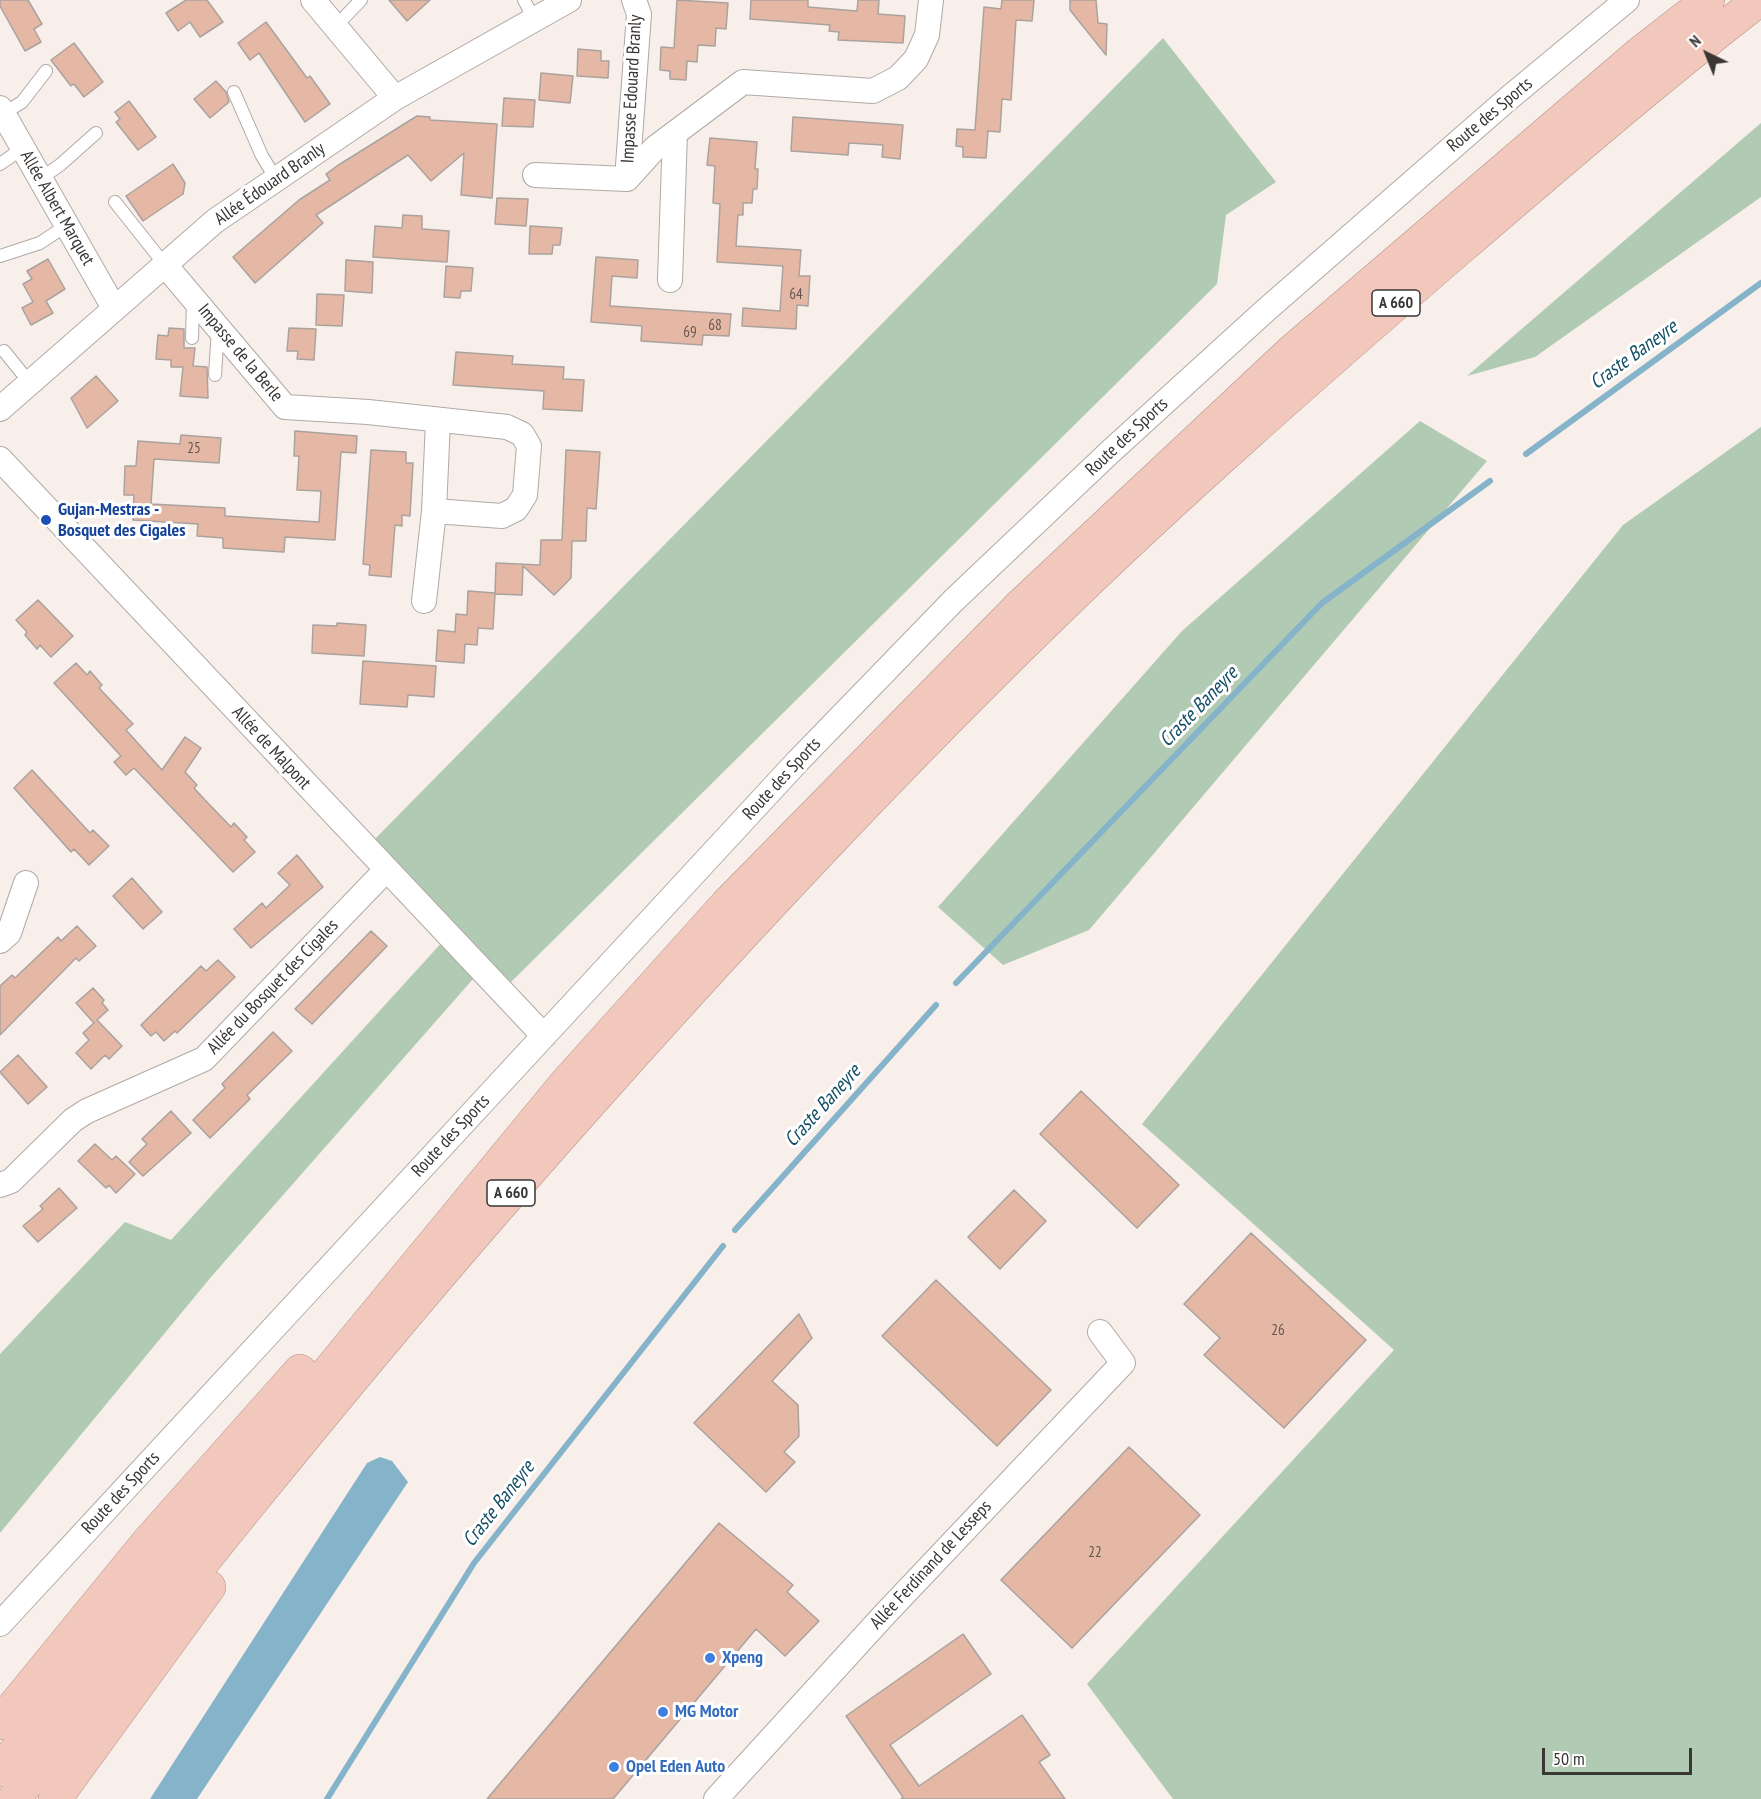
<!DOCTYPE html>
<html>
<head>
<meta charset="utf-8">
<style>
  body { margin:0 }
  #map { position:relative; width:1761px; height:1799px; overflow:hidden; background:#f8efeb; font-family:"PT Sans Narrow",sans-serif }
  canvas { display:block }
  .north { position:absolute; left:1677px; top:24px; width:60px; height:60px; -webkit-text-stroke:4px #fff; paint-order:stroke; rotate:317deg; font-size:16px; font-weight:700; line-height:24px; text-align:center; color:#393634 }
  .north::after { content:''; display:block; margin:auto; width:21px; height:27px; background:#393634; clip-path:polygon(50% 0,100% 100%,50% 72%,0 100%) }
  .scale { position:absolute; left:1542px; top:1748px; width:150px; height:27px; box-sizing:border-box; border:3px solid #393634; border-top:0; padding-left:8px; font-size:18px; line-height:21px; white-space:nowrap; color:#393634; -webkit-text-stroke:4px #fff; paint-order:stroke }
</style>
</head>
<body>
<div id="map">
<canvas width="1761" height="1799"></canvas>
<div class="north">N</div>
<div class="scale">50 m</div>
</div>
<script>
const context = document.querySelector('canvas').getContext('2d');
context.lineJoin = 'round';
function fillPath(path, color) {
  context.fillStyle = color;
  context.fill(path, 'evenodd');
}
function trace(path, color, width, dash) {
  context.strokeStyle = color;
  context.lineWidth = width;
  context.lineCap = dash ? 'butt' : 'round';
  context.setLineDash(dash || []);
  context.stroke(path);
}
function write(font, color, halo, rows, align = 'center') {
  context.font = font + ' "PT Sans Narrow",sans-serif';
  context.lineWidth = 6;
  context.setLineDash([]);
  context.textBaseline = 'middle';
  context.strokeStyle = halo;
  context.fillStyle = color;
  for (const [text, x, y, turn = 0] of rows) {
    context.save();
    context.translate(x, y);
    context.rotate((+turn || 0) * Math.PI / 180);
    context.textAlign = isNaN(turn) ? turn : align;
    if (halo) context.strokeText(text, 0, 0);
    context.fillText(text, 0, 0);
    context.restore();
  }
}
fillPath(new Path2D(`
  M 1163,38 L 1276,182 L 1226,215 L 1217,284 L 511,982 L 488,962 L 211,1277 L 0,1533 L 0,1354 L 125,1222 L 171,1240 L 455,928 L 371,843 Z
  M 1761,123 L 1761,197 L 1535,357 L 1467,376 Z
  M 1420,421 L 1487,461 L 1089,930 L 1003,965 L 938,907 L 1182,631 Z
  M 1761,427 L 1761,1799 L 1173,1799 L 1087,1684 L 1394,1350 L 1142,1124 L 1623,525 Z`), '#b1cab3');
fillPath(new Path2D(`
  M 380,1457 L 392,1461 L 408,1482 L 197,1799 L 150,1799 L 367,1463 Z`), '#85b3c9');
trace(new Path2D(`
  M 1526,454 L 1761,283
  M 956,983 L 1322,603 L 1490,481
  M 735,1230 L 936,1005
  M 327,1799 L 474,1563 L 723,1246`), '#85b3c9', 6);
const building = new Path2D(`
  M 0,0 L 28,0 L 42,24 L 34,29 L 41,42 L 25,51 L 0,6 Z
  M 186,0 L 207,0 L 223,22 L 200,37 L 190,22 L 178,31 L 166,13 Z
  M 389,0 L 430,0 L 407,21 Z
  M 677,0 L 728,3 L 726,29 L 716,28 L 715,46 L 698,45 L 697,62 L 687,61 L 686,80 L 670,79 L 670,71 L 660,70 L 661,47 L 674,48 Z
  M 751,0 L 808,0 L 808,7 L 857,11 L 858,0 L 879,0 L 878,14 L 905,16 L 903,43 L 838,40 L 839,32 L 829,31 L 830,25 L 750,19 Z
  M 1002,0 L 1034,0 L 1032,21 L 1016,20 L 1011,100 L 1002,99 L 1000,132 L 988,131 L 986,158 L 963,157 L 963,147 L 956,146 L 957,129 L 975,130 L 984,7 L 1001,9 Z
  M 1070,0 L 1096,0 L 1098,23 L 1107,24 L 1106,55 L 1070,10 Z
  M 266,22 L 307,78 L 310,76 L 330,104 L 305,122 L 259,53 L 250,60 L 238,43 Z
  M 74,43 L 103,82 L 84,97 L 74,84 L 71,86 L 51,60 Z
  M 578,49 L 601,51 L 601,61 L 609,61 L 608,78 L 577,76 Z
  M 541,73 L 573,76 L 570,103 L 539,100 Z
  M 216,81 L 226,92 L 229,102 L 210,118 L 194,99 Z
  M 504,98 L 535,100 L 533,127 L 502,126 Z
  M 129,101 L 156,137 L 138,150 L 116,122 L 120,119 L 115,112 Z
  M 417,116 L 430,117 L 430,120 L 497,124 L 492,198 L 461,195 L 464,153 L 431,181 L 408,155 L 316,215 L 323,223 L 255,283 L 233,257 L 299,200 L 330,180 L 326,174 L 337,166 Z
  M 793,117 L 903,125 L 900,159 L 882,157 L 883,145 L 849,143 L 848,155 L 791,151 Z
  M 710,138 L 757,142 L 755,169 L 758,169 L 757,189 L 753,189 L 752,203 L 743,203 L 743,215 L 738,215 L 736,246 L 801,250 L 799,276 L 810,276 L 808,306 L 797,305 L 796,329 L 742,326 L 743,308 L 780,311 L 783,266 L 717,262 L 720,204 L 713,203 L 715,166 L 707,165 Z
  M 173,164 L 185,183 L 183,194 L 143,221 L 126,196 Z
  M 497,198 L 528,199 L 526,226 L 495,224 Z
  M 403,215 L 422,216 L 422,229 L 449,231 L 447,262 L 373,257 L 375,226 L 402,228 Z
  M 530,226 L 562,228 L 560,245 L 553,245 L 552,254 L 529,254 Z
  M 596,257 L 638,260 L 637,278 L 612,276 L 610,306 L 731,314 L 729,336 L 703,335 L 702,345 L 641,341 L 642,326 L 591,322 Z
  M 48,259 L 65,289 L 46,301 L 53,313 L 31,325 L 22,308 L 33,302 L 23,284 L 32,279 L 27,271 Z
  M 346,260 L 373,262 L 372,293 L 345,291 Z
  M 446,266 L 473,268 L 471,291 L 461,291 L 460,298 L 444,297 Z
  M 317,294 L 344,295 L 342,326 L 316,325 Z
  M 169,328 L 184,329 L 184,348 L 195,348 L 193,366 L 207,367 L 208,398 L 180,396 L 183,367 L 171,367 L 171,360 L 156,359 L 158,335 L 168,336 Z
  M 289,328 L 316,329 L 314,360 L 297,359 L 298,351 L 287,351 Z
  M 456,352 L 513,356 L 512,364 L 564,367 L 563,379 L 584,380 L 582,411 L 543,409 L 544,391 L 453,385 Z
  M 96,376 L 118,401 L 87,428 L 71,398 Z
  M 295,431 L 357,436 L 356,453 L 341,452 L 335,540 L 285,537 L 284,552 L 223,548 L 223,538 L 197,536 L 198,524 L 133,520 L 134,495 L 124,495 L 125,466 L 136,466 L 138,441 L 180,444 L 181,435 L 221,438 L 219,463 L 154,459 L 151,504 L 225,508 L 225,516 L 319,522 L 321,491 L 297,490 L 299,456 L 294,456 Z
  M 371,450 L 406,452 L 406,463 L 413,463 L 410,516 L 402,515 L 402,526 L 395,525 L 391,577 L 369,575 L 370,565 L 363,564 Z
  M 566,450 L 600,452 L 596,509 L 587,508 L 586,541 L 572,541 L 571,578 L 554,595 L 523,566 L 522,595 L 495,594 L 493,629 L 478,628 L 477,645 L 465,644 L 464,663 L 436,661 L 438,630 L 455,632 L 456,614 L 467,615 L 468,591 L 495,593 L 496,563 L 540,565 L 541,540 L 562,540 Z
  M 38,600 L 73,636 L 51,657 L 40,645 L 37,649 L 25,635 L 27,632 L 16,620 Z
  M 337,623 L 366,625 L 364,656 L 312,653 L 313,625 L 337,626 Z
  M 363,661 L 436,666 L 434,697 L 408,695 L 407,707 L 360,704 Z
  M 76,663 L 87,675 L 90,671 L 102,685 L 99,688 L 133,724 L 126,730 L 162,770 L 185,737 L 201,748 L 185,772 L 197,785 L 194,788 L 205,800 L 231,827 L 234,823 L 247,837 L 244,840 L 255,852 L 233,872 L 134,768 L 126,775 L 114,762 L 121,756 L 54,683 Z
  M 32,770 L 90,833 L 93,830 L 109,846 L 89,865 L 74,849 L 71,852 L 14,788 Z
  M 297,855 L 323,887 L 251,948 L 234,929 L 262,903 L 266,908 L 290,885 L 278,873 Z
  M 132,878 L 162,912 L 143,929 L 113,896 Z
  M 77,926 L 96,946 L 79,961 L 76,958 L 0,1035 L 0,986 L 12,975 L 15,978 L 58,937 L 61,941 Z
  M 371,931 L 387,946 L 312,1024 L 295,1009 Z
  M 218,960 L 235,977 L 177,1033 L 175,1031 L 164,1041 L 156,1032 L 151,1036 L 141,1025 L 201,966 L 206,971 Z
  M 93,988 L 104,1000 L 102,1003 L 108,1010 L 97,1020 L 122,1046 L 109,1059 L 105,1055 L 91,1069 L 76,1053 L 89,1040 L 83,1033 L 94,1023 L 76,1003 Z
  M 273,1032 L 292,1051 L 247,1095 L 250,1099 L 210,1138 L 193,1120 L 225,1088 L 222,1084 Z
  M 18,1055 L 47,1087 L 28,1104 L 0,1072 Z
  M 1081,1091 L 1179,1185 L 1137,1228 L 1040,1134 Z
  M 171,1111 L 191,1133 L 143,1176 L 129,1162 L 147,1144 L 142,1139 Z
  M 95,1144 L 112,1160 L 116,1156 L 135,1174 L 116,1193 L 109,1185 L 106,1188 L 78,1161 Z
  M 59,1188 L 77,1208 L 38,1242 L 23,1226 L 43,1209 L 40,1206 Z
  M 1014,1190 L 1046,1221 L 1000,1269 L 968,1237 Z
  M 1251,1233 L 1366,1340 L 1284,1428 L 1204,1355 L 1220,1338 L 1184,1304 Z
  M 936,1280 L 1051,1390 L 997,1446 L 882,1336 Z
  M 799,1314 L 812,1338 L 772,1381 L 798,1405 L 799,1436 L 784,1452 L 795,1462 L 766,1492 L 694,1423 Z
  M 1129,1447 L 1200,1515 L 1072,1648 L 1001,1580 Z
  M 719,1523 L 793,1585 L 787,1592 L 819,1621 L 785,1656 L 756,1629 L 613,1799 L 487,1799 Z
  M 963,1634 L 991,1674 L 890,1745 L 919,1786 L 1022,1715 L 1050,1755 L 1039,1762 L 1065,1799 L 901,1799 L 903,1797 L 846,1716 Z`);
fillPath(building, '#e5b8a5');
trace(building, '#aaa29f', 1.5);
const service = new Path2D(`
  M 524,0 L 534,19
  M 335,27 L 361,0
  M 234,92 L 262,156 L 276,179
  M 3,114 L 22,102 L 46,71
  M 0,164 L 23,148
  M 40,179 L 60,165 L 96,133
  M 115,202 L 165,265
  M 0,256 L 40,243 L 67,225
  M 192,338 L 193,300
  M 4,351 L 30,383
  M 215,375 L 218,329`);
const minor = new Path2D(`
  M 313,0 L 395,98
  M 0,108 L 114,308
  M 535,175 L 627,179 L 639,14 L 634,0
  M 627,179 L 655,148 L 743,82 L 873,91 L 898,78 L 916,59 L 927,35 L 931,0
  M 165,265 L 285,407 L 368,412 L 507,427 L 522,434 L 529,446 L 525,495 L 516,509 L 502,516 L 434,511 L 438,421
  M 670,280 L 675,133
  M 0,409 L 215,221 L 395,98 L 569,0
  M 0,459 L 544,1036
  M 424,601 L 434,511
  M 0,941 L 9,933 L 26,883
  M 0,1185 L 11,1181 L 73,1120 L 87,1111 L 204,1059 L 386,870
  M 0,1624 L 797,762 L 953,601 L 1110,452 L 1266,310 L 1509,98 L 1627,0
  M 716,1799 L 886,1613 L 1123,1363 L 1100,1332`);
const motorway = new Path2D(`
  M 0,1723 L 148,1542 L 300,1371
  M 0,1770 L 566,1083 L 726,905 L 1021,605 L 1292,351 L 1639,54 L 1708,0
  M 14,1799 C 171,1601 328,1403 494,1212 C 670,1010 853,810 1046,622 C 1178,493 1318,371 1458,250 C 1557,165 1656,80 1759,0
  M 55,1799 L 209,1587`);
trace(service, '#b1a9a5', 14);
trace(minor, '#b1a9a5', 26);
trace(motorway, '#b2958c', 34);
trace(service, '#fff', 12);
trace(minor, '#fff', 24);
trace(motorway, '#f3c8bc', 33);
for (const [x, y, r, color] of [
  [46,520,6,"#1a4fb4"],
  [710,1658,6,"#3f7fe0"],
  [663,1712,6,"#3f7fe0"],
  [614,1767,6,"#3f7fe0"]
]) {
  const dot = new Path2D();
  dot.arc(x, y, r, 0, 2 * Math.PI);
  context.fillStyle = color;
  context.fill(dot);
  trace(dot, '#fff', 2);
}
write('15px', '#645650', null, [
  ["64",796,295],
  ["68",715,326],
  ["69",690,333],
  ["25",194,449],
  ["26",1278,1331],
  ["22",1095,1553]
]);
for (const [x, y, w] of [
  [1396,303,48],
  [511,1193,48]
]) {
  const box = new Path2D();
  box.roundRect(x - w / 2, y - 13, w, 26, 4.5);
  context.fillStyle = '#fff';
  context.fill(box);
  trace(box, '#393634', 1.5);
}
write('bold 16px', '#393634', null, [
  ["A 660",1396,303],
  ["A 660",511,1193]
]);
write('18px', '#393634', '#fff', [
  ["Impasse Edouard Branly",632,89,-87],
  ["Route des Sports",1490,115,-40],
  ["Allée Édouard Branly",270,184,-35],
  ["Allée Albert Marquet",57,208,60],
  ["Impasse de la Berle",240,353,50],
  ["Route des Sports",1127,437,-43],
  ["Allée de Malpont",271,748,47],
  ["Route des Sports",782,779,-47],
  ["Allée du Bosquet des Cigales",273,987,-46],
  ["Route des Sports",451,1136,-47],
  ["Route des Sports",121,1493,-47],
  ["Allée Ferdinand de Lesseps",931,1565,-47]
]);
write('bold 18px', '#164399', '#fff', [
  ["Gujan-Mestras -",58,510],
  ["Bosquet des Cigales",58,531]
], 'left');
write('bold 18px', '#366cbe', '#fff', [
  ["Xpeng",722,1658],
  ["MG Motor",675,1712],
  ["Opel Eden Auto",626,1767]
], 'left');
write('italic 20px', '#114d65', '#fff', [
  ["Craste Baneyre",1634,355,-36],
  ["Craste Baneyre",1199,707,-46],
  ["Craste Baneyre",823,1106,-48],
  ["Craste Baneyre",499,1504,-52]
]);
</script>
</body>
</html>
